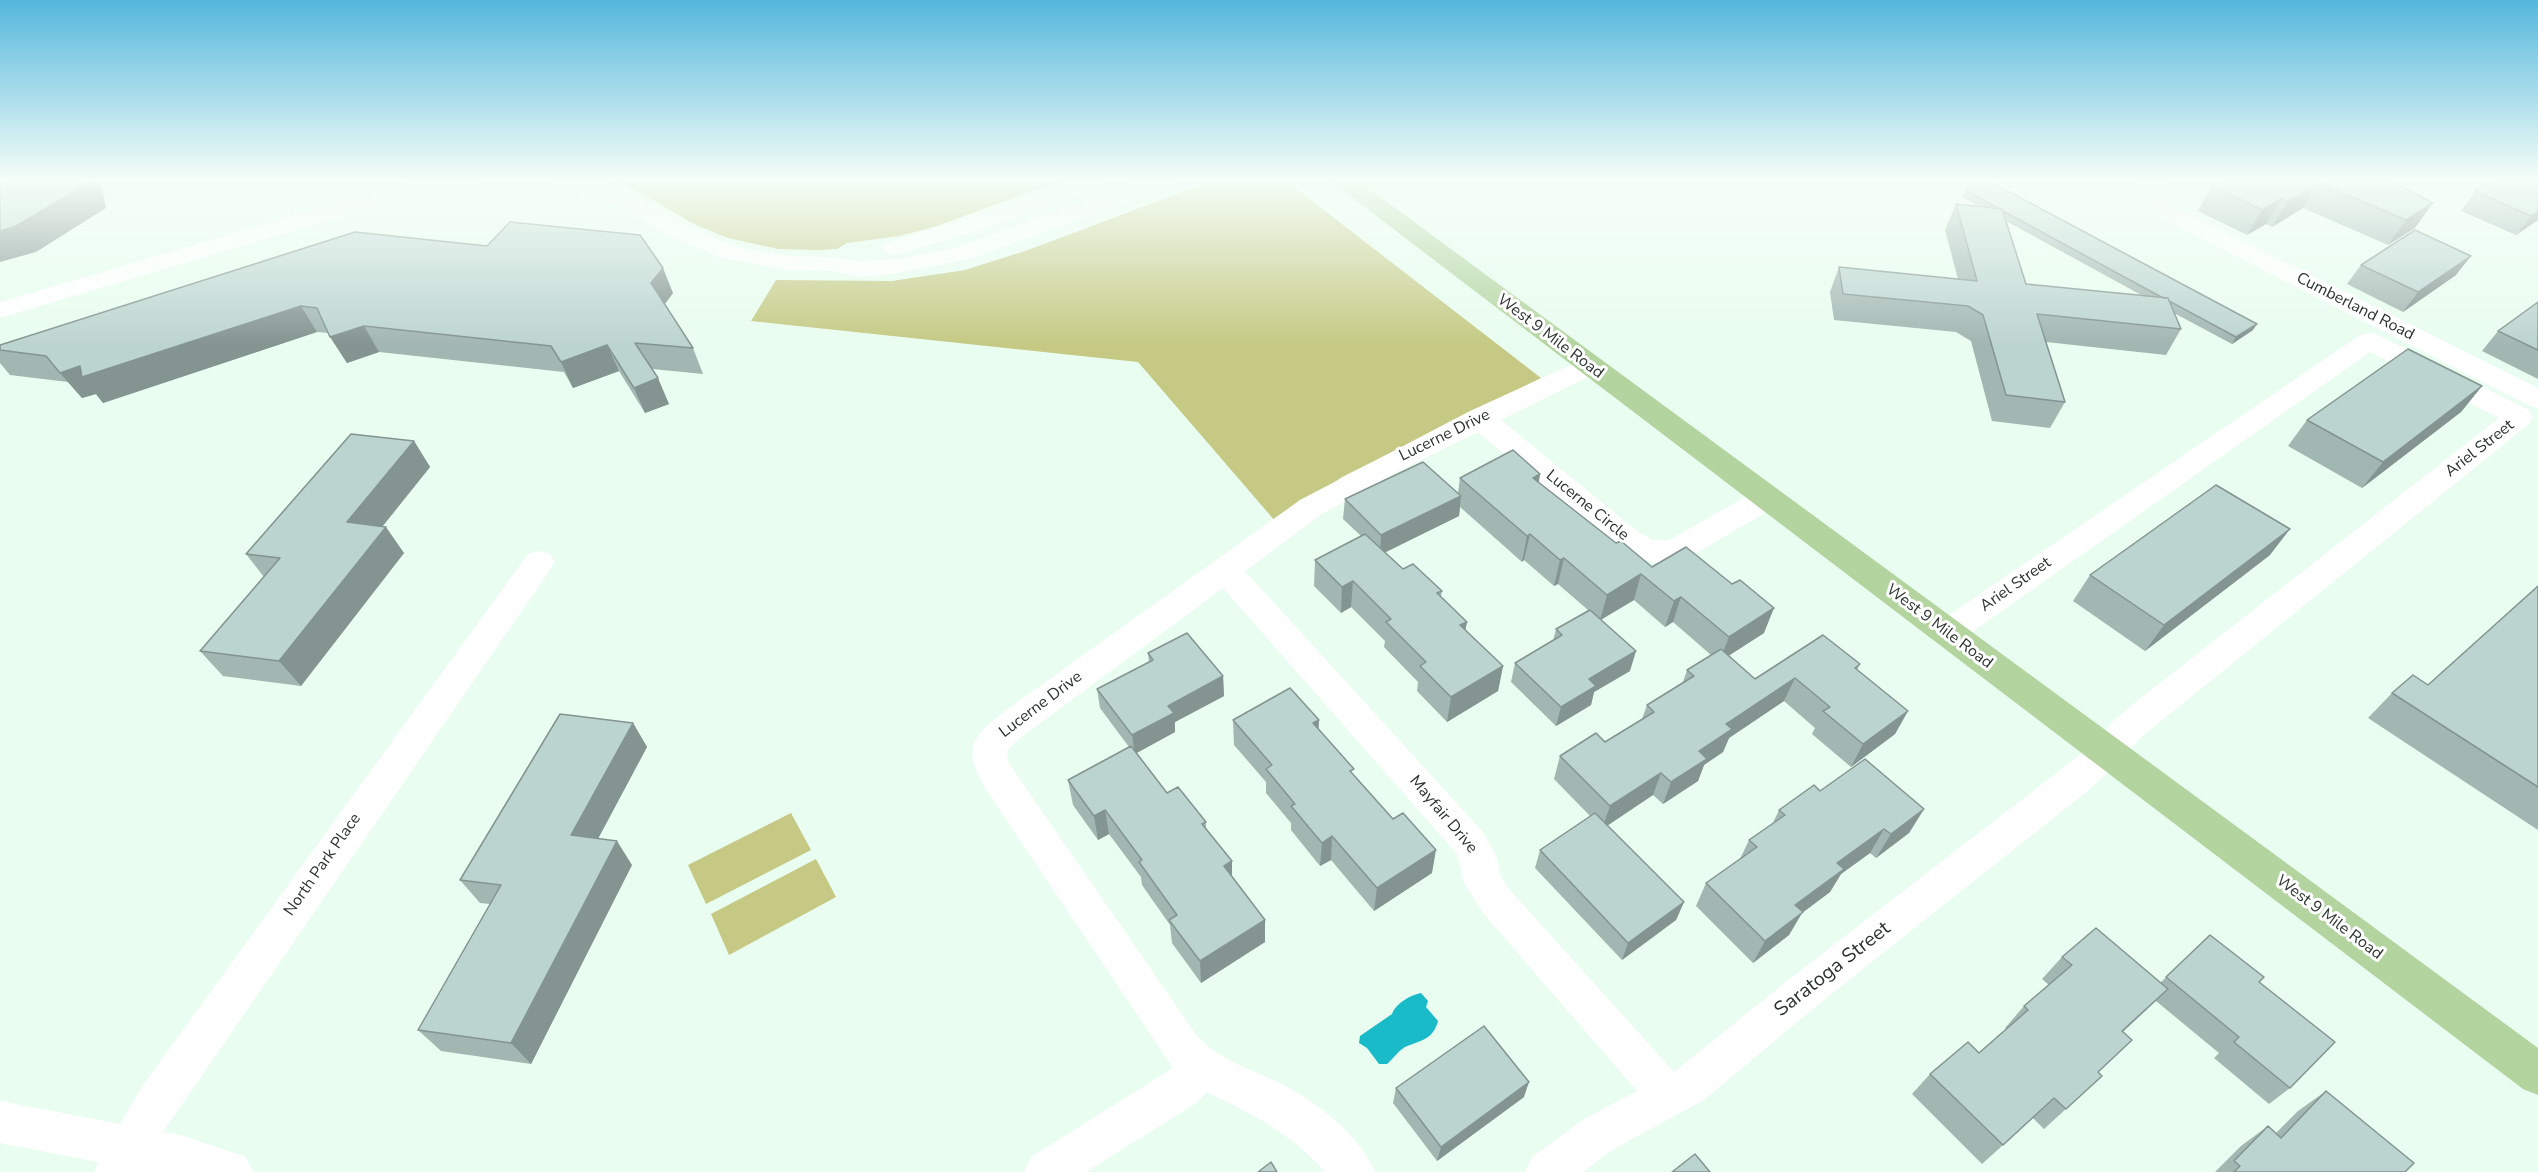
<!DOCTYPE html>
<html>
<head>
<meta charset="utf-8">
<style>
  body { margin:0 }
  canvas { display:block; background:#e9fdf0 }
</style>
</head>
<body>
<canvas width="2538" height="1172"></canvas>
<script>
const context = document.querySelector('canvas').getContext('2d');
context.lineJoin = 'round';
function fillPath(path, color) {
  context.fillStyle = color;
  context.fill(path, 'evenodd');
}
function trace(path, color, width, dash) {
  context.strokeStyle = color;
  context.lineWidth = width;
  context.lineCap = dash ? 'butt' : 'round';
  context.setLineDash(dash || []);
  context.stroke(path);
}
function write(font, color, halo, rows, align = 'center') {
  context.font = font + ' "Nunito Sans",sans-serif';
  context.lineWidth = 6;
  context.setLineDash([]);
  context.textBaseline = 'middle';
  context.strokeStyle = halo;
  context.fillStyle = color;
  for (const [text, x, y, turn = 0] of rows) {
    context.save();
    context.translate(x, y);
    context.rotate((+turn || 0) * Math.PI / 180);
    context.textAlign = isNaN(turn) ? turn : align;
    if (halo) context.strokeText(text, 0, 0);
    context.fillText(text, 0, 0);
    context.restore();
  }
}
fillPath(new Path2D(`
  M 618,180 L 1063,180 L 934,227 L 899,236 L 847,243 L 837,249 L 818,250 L 778,249 L 728,238 L 694,224 Z
  M 1214,180 L 1285,180 L 1541,378 L 1342,477 L 1276,522 L 1138,362 L 751,321 L 776,280 L 892,281 L 965,270 L 1028,250 Z
  M 791,813 L 811,850 L 706,904 L 688,865 Z
  M 816,859 L 836,897 L 729,955 L 711,914 Z`), '#c5c984');
fillPath(new Path2D(`
  M 1421,993 L 1428,1001 L 1426,1007 L 1438,1021 C 1433,1040 1421,1040 1405,1047 C 1398,1051 1393,1059 1387,1064 L 1379,1064 L 1367,1048 L 1359,1043 L 1360,1036 L 1392,1014 C 1396,1003 1411,995 1421,993 Z`), '#1abbc9');
fillPath(new Path2D(`
  M 422,180 L 478,180 L 475,185 L 467,187 L 383,204 L 0,318 L 0,302 L 367,194 Z
  M 550,180 L 591,180 L 617,187 L 692,228 L 733,246 L 787,256 L 833,257 L 860,261 L 899,259 L 958,247 L 1141,180 L 1175,180 L 1172,185 L 973,258 L 899,273 L 860,277 L 833,271 L 787,270 L 718,257 L 674,238 L 601,197 L 553,185 Z
  M 1072,180 L 1106,180 L 1103,185 L 984,229 L 894,255 L 885,253 L 882,248 L 885,243 L 966,219 Z
  M 2143,180 L 2166,180 L 2164,187 L 2168,200 L 2179,209 L 2538,388 L 2538,408 L 2528,405 L 2163,219 L 2149,208 L 2140,187 Z
  M 2369,333 L 2378,335 L 2529,410 L 2533,417 L 2529,424 L 2161,721 L 2138,740 L 2120,762 L 2085,793 L 1820,1003 L 1704,1100 L 1614,1149 L 1583,1172 L 1525,1172 L 1532,1157 L 1584,1119 L 1637,1091 L 1483,913 L 1464,883 L 1457,854 L 1223,588 L 1019,739 L 1007,750 L 1008,762 L 1197,1036 C 1204,1042 1211,1050 1219,1054 C 1238,1066 1261,1074 1282,1084 C 1318,1103 1359,1134 1375,1172 L 1325,1172 C 1294,1135 1250,1113 1207,1092 L 1195,1104 L 1086,1172 L 1024,1172 L 1031,1157 L 1173,1068 L 989,794 C 964,752 966,741 1005,711 L 1300,500 L 1470,411 L 1588,357 L 1598,360 L 1602,366 L 1598,372 L 1501,420 L 1638,532 L 1653,540 L 1669,540 L 1756,491 L 1767,488 L 1778,491 L 1782,498 L 1778,505 L 1688,558 L 1670,563 L 1651,562 L 1616,548 L 1478,432 L 1395,473 L 1322,514 L 1245,571 L 1483,832 L 1497,858 L 1501,877 L 1509,889 L 1674,1072 L 1792,977 L 2059,771 L 2096,742 L 2114,720 L 2137,701 L 2499,418 L 2370,352 L 1958,642 L 1947,645 L 1936,642 L 1931,633 L 1936,624 L 2360,335 Z
  M 539,551 L 550,554 L 555,562 L 550,570 L 163,1132 L 181,1135 L 246,1157 L 253,1172 L 94,1172 L 98,1162 L 0,1143 L 0,1101 L 120,1124 L 143,1085 L 528,554 Z`), '#fff');
fillPath(new Path2D(`
  M 1329,180 L 1357,180 L 2538,1048 L 2538,1095 L 2523,1089 Z`), '#b3d49f');
fillPath(new Path2D(`
  M 2389,180 L 2415,228 L 2388,245 L 2303,208 L 2272,227 L 2266,224 L 2247,235 L 2198,211 L 2212,185 Z
  M 2492,180 L 2538,220 L 2516,235 L 2461,211 L 2475,191 Z
  M 1965,190 L 2253,330 L 2232,344 L 2174,313 L 2181,329 L 2166,355 L 2046,342 L 2065,402 L 2050,428 L 1992,421 L 1971,341 L 1956,332 L 1834,320 L 1830,292 L 1839,267 L 1958,279 L 1945,230 L 1956,204 L 1980,207 L 1962,197 ZM 2006,221 L 2143,296 L 2026,284 Z
  M 355,232 L 673,293 L 665,304 L 693,348 L 703,374 L 652,369 L 669,404 L 645,413 L 619,371 L 573,388 L 564,372 L 379,352 L 347,363 L 329,333 L 317,332 L 103,403 L 96,394 L 82,398 L 68,382 L 10,375 L 0,363 L 0,345 Z
  M 2361,265 L 2456,275 L 2403,312 L 2347,284 Z
  M 2538,302 L 2538,379 L 2482,351 L 2498,331 Z
  M 2482,386 L 2461,412 L 2362,488 L 2288,446 L 2307,420 Z
  M 414,441 L 430,467 L 382,527 L 404,553 L 301,686 L 223,676 L 200,651 L 264,577 L 246,554 Z
  M 1540,474 L 1539,482 L 1616,543 L 1652,567 L 1764,633 L 1728,656 L 1755,679 L 1860,664 L 1857,670 L 1908,711 L 1895,734 L 1851,767 L 1812,734 L 1815,728 L 1784,701 L 1729,738 L 1723,752 L 1704,765 L 1698,781 L 1663,804 L 1653,795 L 1607,826 L 1684,902 L 1676,920 L 1622,960 L 1535,868 L 1540,850 L 1590,816 L 1554,779 L 1560,756 L 1605,742 L 1642,719 L 1647,705 L 1683,682 L 1687,670 L 1711,655 L 1673,622 L 1665,627 L 1634,600 L 1601,620 L 1630,671 L 1594,692 L 1591,705 L 1556,726 L 1511,682 L 1515,663 L 1553,641 L 1556,629 L 1588,610 L 1558,584 L 1554,586 L 1524,560 L 1522,562 L 1460,507 L 1459,516 L 1385,552 L 1403,569 L 1442,591 L 1441,597 L 1467,622 L 1465,630 L 1503,666 L 1498,691 L 1447,722 L 1417,691 L 1418,682 L 1384,647 L 1385,641 L 1351,607 L 1341,613 L 1314,586 L 1315,560 L 1361,536 L 1343,519 L 1345,499 L 1458,493 L 1460,478 Z
  M 2270,555 L 2145,651 L 2073,601 L 2090,575 Z
  M 2538,586 L 2538,830 L 2368,718 L 2392,693 L 2428,685 Z
  M 1148,653 L 1223,676 L 1224,696 L 1175,722 L 1175,732 L 1136,753 L 1167,793 L 1206,822 L 1206,829 L 1232,861 L 1232,877 L 1265,920 L 1265,942 L 1201,983 L 1172,943 L 1170,925 L 1142,885 L 1141,877 L 1109,834 L 1098,840 L 1073,805 L 1068,780 L 1129,747 L 1100,708 L 1097,689 L 1149,663 Z
  M 1233,720 L 1318,729 L 1353,775 L 1432,873 L 1374,911 L 1331,860 L 1320,866 L 1291,830 L 1291,823 L 1266,793 L 1266,782 L 1234,745 Z
  M 633,723 L 647,747 L 598,839 L 632,865 L 531,1064 L 441,1051 L 418,1030 L 490,904 L 480,903 L 460,880 Z
  M 1820,791 L 1924,809 L 1909,833 L 1876,858 L 1870,853 L 1841,874 L 1830,892 L 1802,913 L 1789,935 L 1753,963 L 1696,906 L 1706,883 L 1740,859 L 1749,840 L 1772,825 L 1779,810 Z
  M 2210,935 L 2259,982 L 2290,1088 L 2269,1104 L 2214,1058 L 2219,1053 L 2156,1001 L 2123,1032 L 2098,1072 L 2102,1076 L 2044,1129 L 2033,1118 L 1982,1164 L 1912,1094 L 1930,1074 L 1979,1053 L 2006,1029 L 2005,1028 L 2024,1006 L 2049,985 L 2042,979 L 2062,957 L 2160,983 Z
  M 1396,1088 L 1524,1097 L 1437,1161 L 1393,1103 Z
  M 2326,1091 L 2405,1172 L 2215,1172 L 2241,1146 L 2268,1126 L 2276,1133 L 2298,1111 Z`), '#a2b6b2');
fillPath(new Path2D(`
  M 88,180 L 100,180 L 106,208 L 36,252 L 0,262 L 0,231 Z
  M 2319,183 L 2303,208 L 2272,227 L 2287,202 Z
  M 2281,199 L 2266,224 L 2247,235 L 2262,210 Z
  M 2433,203 L 2415,228 L 2388,245 L 2406,220 Z
  M 2538,211 L 2538,220 L 2516,235 L 2531,216 Z
  M 2471,256 L 2456,275 L 2403,312 L 2418,292 Z
  M 663,268 L 673,293 L 661,309 L 651,283 Z
  M 301,306 L 317,332 L 103,403 L 96,394 L 82,398 L 60,373 L 80,366 Z
  M 2257,324 L 2253,330 L 2232,344 L 2236,337 Z
  M 364,326 L 379,352 L 347,363 L 330,337 Z
  M 607,345 L 619,371 L 573,388 L 561,362 Z
  M 658,378 L 669,404 L 645,413 L 634,388 Z
  M 2482,386 L 2461,412 L 2362,488 L 2383,462 Z
  M 414,441 L 430,467 L 365,548 L 347,522 Z
  M 1540,474 L 1535,500 L 1533,478 Z
  M 1461,496 L 1459,516 L 1380,555 L 1381,535 Z
  M 386,527 L 404,553 L 301,686 L 279,661 Z
  M 2290,529 L 2270,555 L 2145,651 L 2164,625 Z
  M 1530,534 L 1524,560 L 1522,562 L 1527,536 Z
  M 1564,558 L 1558,584 L 1554,586 L 1560,560 Z
  M 1641,574 L 1634,600 L 1600,620 L 1607,595 Z
  M 1353,581 L 1351,607 L 1341,613 L 1342,587 Z
  M 1681,597 L 1673,622 L 1665,627 L 1674,601 Z
  M 1774,608 L 1764,633 L 1719,662 L 1729,637 Z
  M 1467,622 L 1462,647 L 1460,625 Z
  M 1636,651 L 1630,671 L 1594,692 L 1591,705 L 1556,726 L 1561,707 L 1589,679 Z
  M 1503,666 L 1498,691 L 1447,722 L 1451,697 Z
  M 1223,676 L 1224,696 L 1175,722 L 1175,732 L 1135,754 L 1132,735 L 1168,706 Z
  M 1795,678 L 1784,701 L 1729,738 L 1723,752 L 1704,765 L 1698,781 L 1663,804 L 1671,782 L 1726,724 Z
  M 1908,711 L 1895,734 L 1851,767 L 1863,744 Z
  M 1319,720 L 1318,744 L 1313,723 Z
  M 633,723 L 647,747 L 587,859 L 571,835 Z
  M 1661,773 L 1653,795 L 1602,829 L 1610,806 Z
  M 1924,809 L 1909,833 L 1876,858 L 1891,834 Z
  M 1105,810 L 1109,834 L 1098,840 L 1094,816 Z
  M 1884,829 L 1870,853 L 1841,874 L 1830,892 L 1802,913 L 1789,935 L 1753,963 L 1765,941 L 1795,905 L 1837,863 Z
  M 1332,836 L 1331,860 L 1320,866 L 1322,843 Z
  M 617,841 L 632,865 L 531,1064 L 511,1043 Z
  M 1436,850 L 1432,873 L 1374,911 L 1377,888 Z
  M 1232,861 L 1232,885 L 1224,866 Z
  M 1684,902 L 1676,920 L 1622,960 L 1628,943 Z
  M 1265,920 L 1265,942 L 1201,983 L 1200,961 Z
  M 1529,1082 L 1524,1097 L 1437,1161 L 1441,1147 Z`), '#849491');
const building = new Path2D(`
  M 4,180 L 88,180 L 89,183 L 16,226 L 0,231 L 0,183 Z
  M 1985,180 L 1987,180 L 2257,324 L 2236,337 L 2169,301 L 2168,298 L 2163,298 L 2003,211 L 2002,209 L 1998,208 L 1965,190 Z
  M 2221,180 L 2389,180 L 2433,203 L 2406,220 L 2319,183 L 2287,202 L 2281,199 L 2262,210 L 2212,185 Z
  M 2492,180 L 2538,180 L 2538,211 L 2531,216 L 2475,191 Z
  M 1956,204 L 2002,209 L 2026,284 L 2168,298 L 2181,329 L 2037,314 L 2065,402 L 2006,395 L 1983,315 L 1968,306 L 1843,294 L 1839,267 L 1977,281 Z
  M 510,222 L 640,235 L 663,268 L 651,283 L 693,348 L 635,343 L 658,378 L 634,388 L 607,345 L 561,362 L 551,346 L 364,326 L 330,337 L 317,308 L 301,306 L 82,377 L 80,366 L 60,373 L 46,356 L 0,350 L 0,345 L 355,232 L 487,246 Z
  M 2415,230 L 2471,256 L 2418,292 L 2361,265 Z
  M 2538,302 L 2538,350 L 2498,331 Z
  M 2408,349 L 2482,386 L 2383,462 L 2307,420 Z
  M 351,434 L 414,441 L 347,522 L 386,527 L 279,661 L 200,651 L 280,558 L 246,554 Z
  M 1513,450 L 1540,474 L 1533,478 L 1616,543 L 1621,541 L 1652,567 L 1686,547 L 1732,584 L 1740,580 L 1774,608 L 1729,637 L 1681,597 L 1674,601 L 1641,574 L 1607,595 L 1564,558 L 1560,560 L 1530,534 L 1527,536 L 1460,478 Z
  M 1423,462 L 1461,496 L 1381,535 L 1345,499 Z
  M 2216,485 L 2290,529 L 2164,625 L 2090,575 Z
  M 1365,534 L 1403,569 L 1413,564 L 1442,591 L 1437,593 L 1467,622 L 1460,625 L 1503,666 L 1451,697 L 1420,666 L 1426,662 L 1386,622 L 1391,619 L 1353,581 L 1342,587 L 1315,560 Z
  M 2538,586 L 2538,787 L 2392,693 L 2413,675 L 2428,685 Z
  M 1590,610 L 1636,651 L 1589,679 L 1596,686 L 1561,707 L 1515,663 L 1562,635 L 1556,629 Z
  M 1187,633 L 1223,676 L 1168,706 L 1174,713 L 1132,735 L 1097,689 L 1153,660 L 1148,653 Z
  M 1823,635 L 1860,664 L 1855,668 L 1908,711 L 1863,744 L 1823,711 L 1830,707 L 1795,678 L 1726,724 L 1732,729 L 1699,751 L 1707,759 L 1671,782 L 1661,773 L 1610,806 L 1560,756 L 1596,733 L 1605,742 L 1654,712 L 1647,705 L 1694,676 L 1687,670 L 1721,649 L 1755,679 Z
  M 1290,688 L 1319,720 L 1313,723 L 1354,769 L 1350,771 L 1393,819 L 1403,813 L 1436,850 L 1377,888 L 1332,836 L 1322,843 L 1291,806 L 1295,804 L 1266,769 L 1272,765 L 1233,720 Z
  M 560,714 L 633,723 L 571,835 L 617,841 L 511,1043 L 418,1030 L 501,885 L 460,880 Z
  M 1131,746 L 1167,793 L 1178,787 L 1206,822 L 1202,824 L 1232,861 L 1224,866 L 1265,920 L 1200,961 L 1169,920 L 1177,915 L 1139,862 L 1142,860 L 1105,810 L 1094,816 L 1068,780 Z
  M 1865,759 L 1924,809 L 1891,834 L 1884,829 L 1837,863 L 1844,869 L 1795,905 L 1803,912 L 1765,941 L 1706,883 L 1757,847 L 1749,840 L 1785,815 L 1779,810 L 1814,785 L 1820,791 Z
  M 1595,813 L 1684,902 L 1628,943 L 1540,850 Z
  M 2096,928 L 2168,989 L 2122,1031 L 2132,1040 L 2098,1072 L 2102,1076 L 2066,1109 L 2054,1098 L 2003,1145 L 1930,1074 L 1968,1042 L 1979,1053 L 2028,1010 L 2024,1006 L 2072,965 L 2062,957 Z
  M 2210,935 L 2264,977 L 2259,982 L 2335,1042 L 2290,1088 L 2234,1042 L 2239,1037 L 2166,977 Z
  M 1484,1026 L 1529,1082 L 1441,1147 L 1396,1088 Z
  M 2326,1091 L 2414,1163 L 2405,1172 L 2234,1172 L 2240,1166 L 2234,1161 L 2268,1126 L 2281,1138 Z
  M 1695,1154 L 1710,1172 L 1672,1172 Z
  M 1271,1162 L 1277,1172 L 1258,1172 Z`);
fillPath(building, '#bcd4cf');
trace(building, '#849491', 1.5);
const sky = context.createLinearGradient(0, 0, 0, 345);
sky.addColorStop(0, '#55b7dc');
sky.addColorStop(0.52, '#f5fef8');
sky.addColorStop(1, '#f5fef800');
context.fillStyle = sky;
context.fillRect(0, 0, 2538, 345);
write('16px', '#2c342f', '#fff', [
  ["Cumberland Road",2355,307,27],
  ["West 9 Mile Road",1550,337,37],
  ["Lucerne Drive",1445,436,-26],
  ["Ariel Street",2480,449,-38],
  ["Lucerne Circle",1587,506,39],
  ["Ariel Street",2016,585,-35],
  ["West 9 Mile Road",1939,627,37],
  ["Lucerne Drive",1041,705,-37],
  ["Mayfair Drive",1443,815,50],
  ["North Park Place",323,865,-55],
  ["West 9 Mile Road",2329,918,37]
]);
write('20px', '#2c342f', '#fff', [
  ["Saratoga Street",1833,970,-38]
]);
</script>
</body>
</html>
